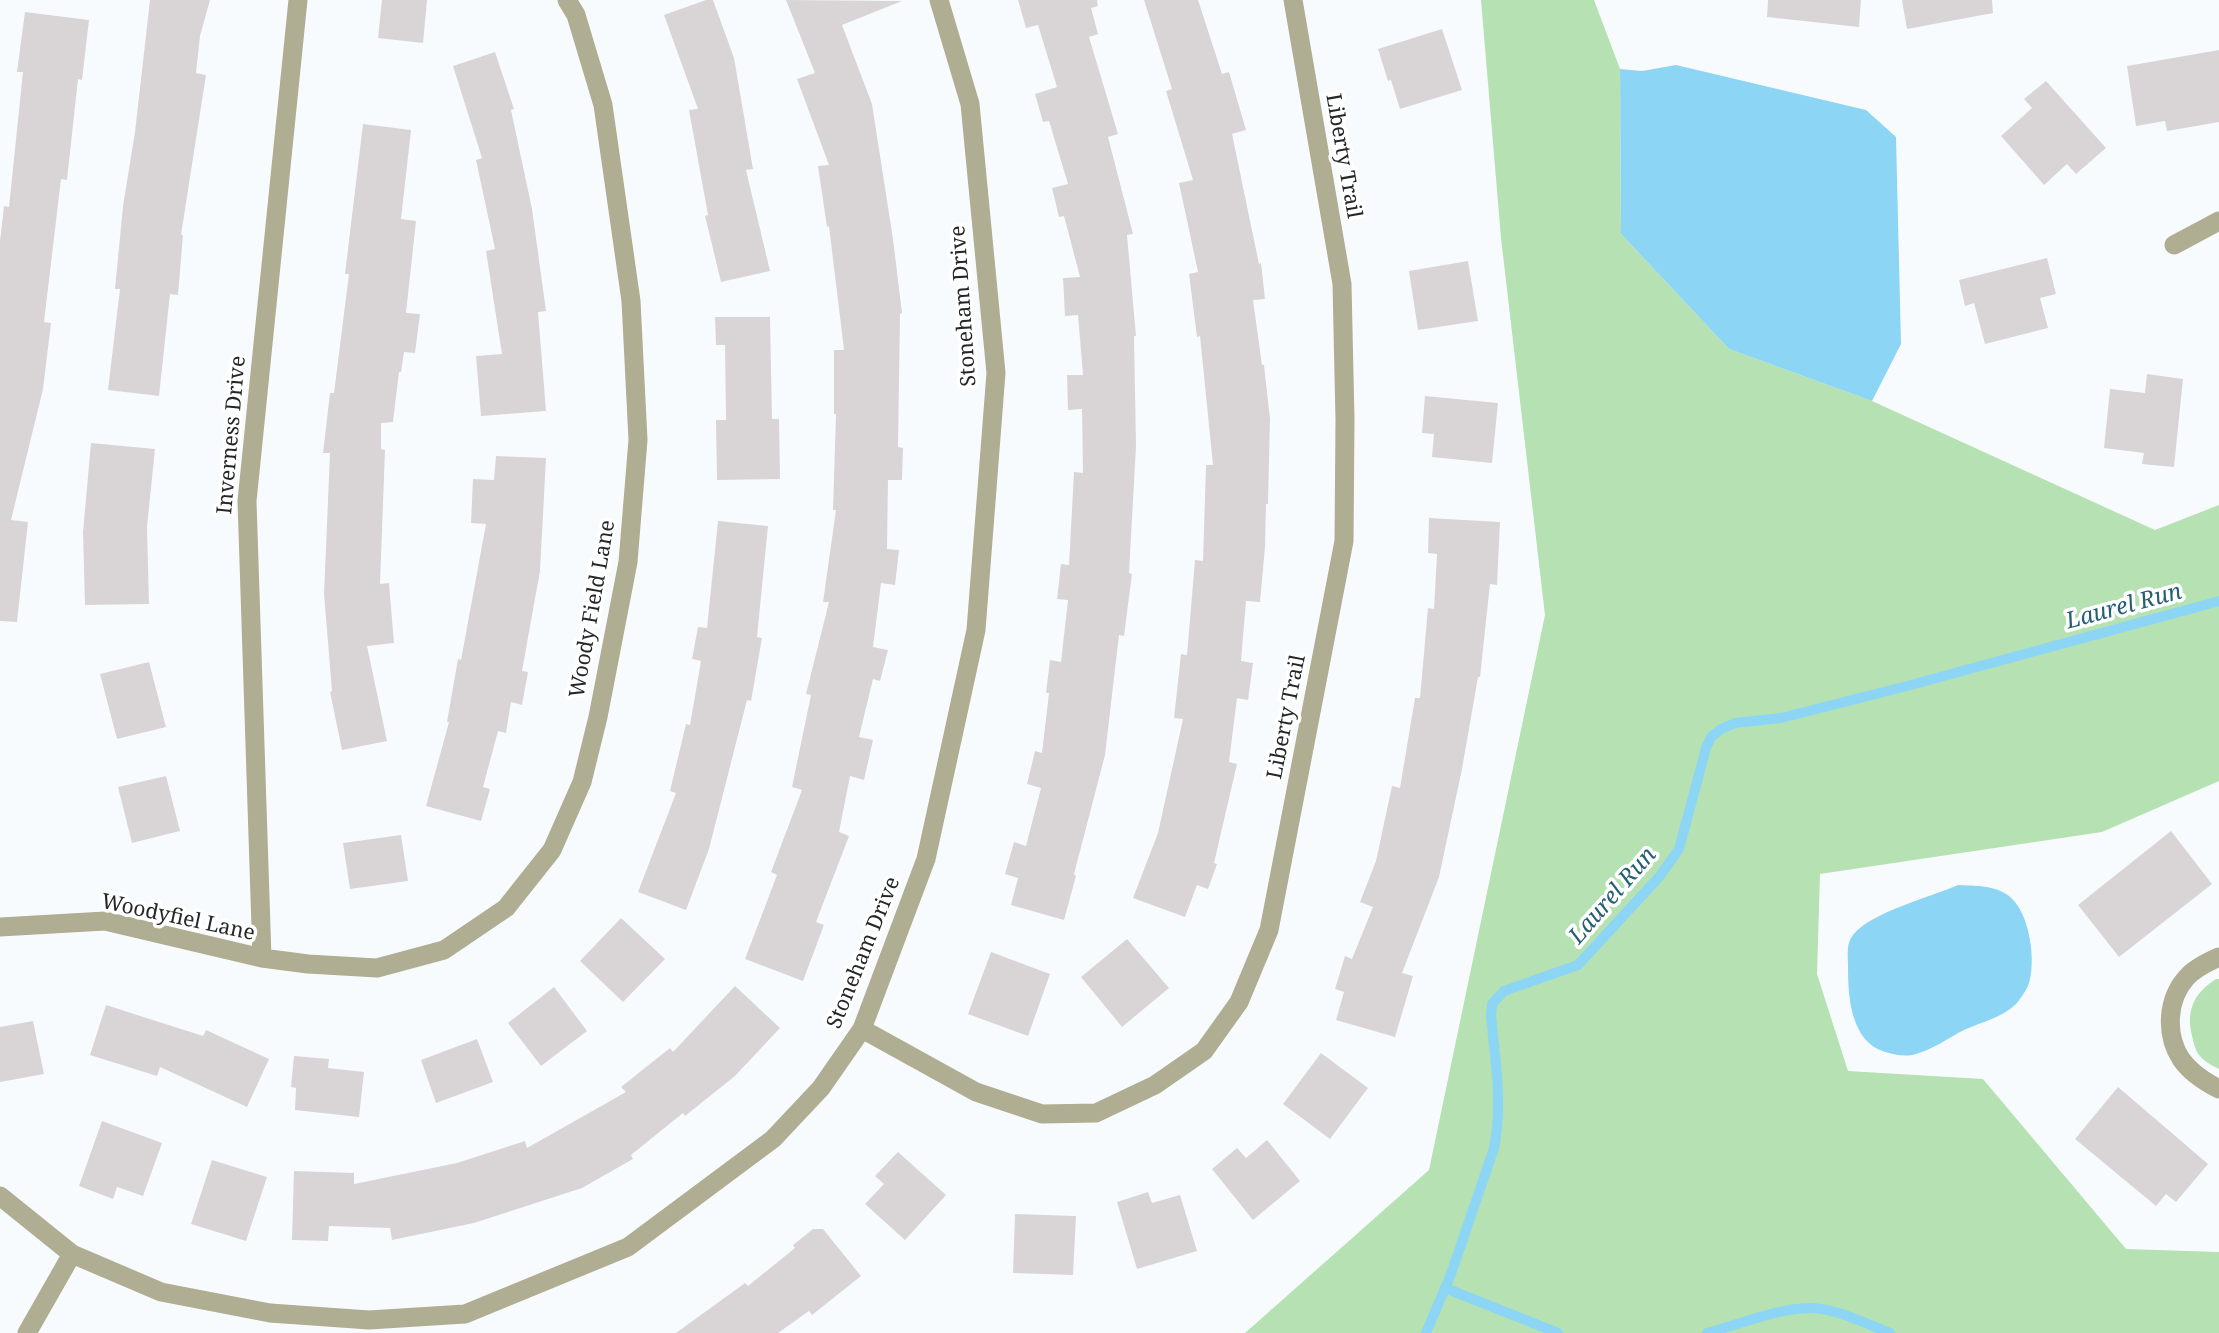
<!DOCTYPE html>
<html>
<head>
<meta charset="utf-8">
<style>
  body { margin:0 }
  canvas { display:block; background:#f8fbfe }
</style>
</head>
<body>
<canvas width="2219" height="1333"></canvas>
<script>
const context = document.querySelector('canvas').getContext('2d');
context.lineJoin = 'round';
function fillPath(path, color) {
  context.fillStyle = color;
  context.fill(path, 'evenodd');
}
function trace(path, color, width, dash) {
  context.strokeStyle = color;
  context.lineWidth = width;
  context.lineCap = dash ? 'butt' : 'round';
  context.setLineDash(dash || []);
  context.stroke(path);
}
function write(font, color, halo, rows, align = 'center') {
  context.font = font + ' "Noto Serif",serif';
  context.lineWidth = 7;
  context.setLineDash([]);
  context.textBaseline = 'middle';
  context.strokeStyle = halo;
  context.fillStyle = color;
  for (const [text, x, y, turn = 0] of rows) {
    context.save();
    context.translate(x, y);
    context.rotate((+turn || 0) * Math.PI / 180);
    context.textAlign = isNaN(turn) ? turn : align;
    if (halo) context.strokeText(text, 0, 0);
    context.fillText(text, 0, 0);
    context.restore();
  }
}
fillPath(new Path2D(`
  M 1481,0 L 1594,0 L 1620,69 L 1621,234 L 1729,349 L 1872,401 L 2155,530 L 2219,505 L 2219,781 L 2102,832 L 1820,874 L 1817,974 L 1848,1071 L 1983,1079 L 2126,1249 L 2219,1252 L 2219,1333 L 1245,1333 L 1429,1170 L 1545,615 L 1501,238 Z
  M 2216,979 L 2219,979 L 2219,1069 C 2213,1066 2205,1062 2200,1056 C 2195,1051 2194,1043 2192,1036 C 2186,1010 2194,993 2216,979 Z`), '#b6e1b2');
fillPath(new Path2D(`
  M 1676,65 L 1866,110 L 1896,137 L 1901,344 L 1872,401 L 1729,349 L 1621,234 L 1620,69 L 1642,71 Z
  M 1958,885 C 1975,886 1995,885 2009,896 C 2030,912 2037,963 2028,986 C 2025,992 2020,999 2016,1004 C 2002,1018 1981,1022 1964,1030 C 1948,1038 1934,1049 1916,1054 C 1906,1057 1895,1055 1885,1052 C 1850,1041 1848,996 1848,965 C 1848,955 1846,943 1853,935 C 1871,912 1931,897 1958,885 Z`), '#8dd5f4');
trace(new Path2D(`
  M 1445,1288 L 1558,1333
  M 1426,1333 L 1451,1274 L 1494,1148 C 1503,1104 1495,1060 1491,1016 L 1492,1004 L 1504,991 L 1578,965 L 1659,877 L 1679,849 L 1706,748 L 1711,737 L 1721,729 L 1735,723 L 1781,718 L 1907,686 L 2219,601
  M 1707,1333 C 1741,1324 1777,1308 1812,1308 C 1837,1309 1867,1324 1890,1333`), '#8dd5f4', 10);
fillPath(new Path2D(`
  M 150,0 L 210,0 L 200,36 L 196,73 L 206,75 L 181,235 L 183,235 L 178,295 L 170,294 L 159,396 L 108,390 L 120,289 L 115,289 L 123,206 L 135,132 Z
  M 382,0 L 427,0 L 423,43 L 378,38 Z
  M 706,0 L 713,0 L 734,58 L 753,169 L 746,170 L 770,271 L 721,282 L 705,216 L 708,215 L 689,110 L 698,109 L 664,15 Z
  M 786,0 L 902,1 L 842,25 L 872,104 L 893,239 L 902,313 L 900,314 L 898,447 L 903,448 L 902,480 L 888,480 L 887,549 L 899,550 L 895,585 L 881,583 L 873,647 L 888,650 L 880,681 L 873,679 L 859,737 L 873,740 L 864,780 L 850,776 L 839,832 L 849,836 L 816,922 L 824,925 L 803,981 L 745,959 L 777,875 L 771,872 L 802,790 L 792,787 L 811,695 L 806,694 L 829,602 L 823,602 L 836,510 L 833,510 L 836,414 L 834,414 L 834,350 L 844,350 L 829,226 L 827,227 L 818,166 L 829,165 L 797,79 L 815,73 Z
  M 1018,0 L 1097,0 L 1098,6 L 1091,8 L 1098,34 L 1089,37 L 1118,134 L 1108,137 L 1133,234 L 1127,235 L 1136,336 L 1134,336 L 1136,446 L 1129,573 L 1132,574 L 1124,636 L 1119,635 L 1105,755 L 1074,874 L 1076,876 L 1064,920 L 1011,905 L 1018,878 L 1005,874 L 1014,842 L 1026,846 L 1041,788 L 1027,784 L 1035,751 L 1042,753 L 1049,693 L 1046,693 L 1050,660 L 1061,662 L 1068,600 L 1057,599 L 1061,564 L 1069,565 L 1074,472 L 1083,473 L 1082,409 L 1068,410 L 1067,375 L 1083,375 L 1078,315 L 1065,316 L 1063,278 L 1080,277 L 1064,216 L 1059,217 L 1052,188 L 1068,184 L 1049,121 L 1043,122 L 1035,94 L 1057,87 L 1038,25 L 1026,28 Z
  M 1144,0 L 1198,0 L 1222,74 L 1229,72 L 1246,130 L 1232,134 L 1259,264 L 1261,263 L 1265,299 L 1253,300 L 1262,365 L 1264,365 L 1270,419 L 1268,504 L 1266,504 L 1265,547 L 1260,602 L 1246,601 L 1241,661 L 1253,663 L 1248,700 L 1237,698 L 1229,762 L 1237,764 L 1214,863 L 1217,864 L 1208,889 L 1197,885 L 1185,917 L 1133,898 L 1158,833 L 1183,719 L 1174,718 L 1181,654 L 1187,655 L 1195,560 L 1203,561 L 1206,465 L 1213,465 L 1200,336 L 1197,337 L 1189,274 L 1198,272 L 1179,183 L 1193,180 L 1166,91 L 1172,89 Z
  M 1768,0 L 1861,0 L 1859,27 L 1767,17 Z
  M 1902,0 L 1992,0 L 1993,13 L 1907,29 Z
  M 25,12 L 89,20 L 82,80 L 78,79 L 67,180 L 61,179 L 44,322 L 51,323 L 43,389 L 11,520 L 28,522 L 17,622 L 0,621 L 0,241 L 4,206 L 9,207 L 23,72 L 17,72 Z
  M 1442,29 L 1462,90 L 1400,109 L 1391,80 L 1388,81 L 1378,49 Z
  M 2219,50 L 2219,122 L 2167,131 L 2165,121 L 2136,126 L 2127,66 Z
  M 495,52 L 514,109 L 511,110 L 532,209 L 546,311 L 538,312 L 546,411 L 481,416 L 476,356 L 502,354 L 486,251 L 495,249 L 476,160 L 482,158 L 453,66 Z
  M 2046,81 L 2106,148 L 2076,174 L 2067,164 L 2044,185 L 2001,136 L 2032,108 L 2024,99 Z
  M 363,124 L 411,130 L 401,219 L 416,221 L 406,313 L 420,314 L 415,353 L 404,352 L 401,372 L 399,372 L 393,422 L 381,423 L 381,449 L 385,450 L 380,584 L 389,583 L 394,643 L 367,646 L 387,741 L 342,750 L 330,692 L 332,691 L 324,594 L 330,453 L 323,453 L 330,393 L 334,393 L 349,274 L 345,274 Z
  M 2047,258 L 2056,294 L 2040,298 L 2048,328 L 1985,344 L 1974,303 L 1965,306 L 1959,280 Z
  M 1468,261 L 1478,321 L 1418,330 L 1409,271 Z
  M 715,317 L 770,317 L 772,419 L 779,419 L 780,479 L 717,480 L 716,420 L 726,420 L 725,345 L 716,345 Z
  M 2147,374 L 2183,379 L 2174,467 L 2142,464 L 2144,453 L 2104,448 L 2110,389 L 2145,393 Z
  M 1425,396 L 1498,403 L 1492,463 L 1432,457 L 1434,434 L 1422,433 Z
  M 91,443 L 155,449 L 147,527 L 149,604 L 85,605 L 83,532 Z
  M 496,456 L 546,458 L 540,571 L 522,671 L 528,672 L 522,705 L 511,702 L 506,733 L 498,731 L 483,787 L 490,789 L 481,821 L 426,806 L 449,722 L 447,722 L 458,659 L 461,660 L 486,524 L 471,523 L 473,479 L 494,480 Z
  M 1429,518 L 1500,522 L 1497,585 L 1490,584 L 1480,677 L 1478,677 L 1462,769 L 1439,877 L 1402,973 L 1413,976 L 1395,1037 L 1336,1020 L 1344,992 L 1335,989 L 1345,956 L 1352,959 L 1373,907 L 1360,902 L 1376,861 L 1392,786 L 1400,788 L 1415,698 L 1420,698 L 1428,608 L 1434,609 L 1437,554 L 1428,553 Z
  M 718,521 L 768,526 L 757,637 L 762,638 L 751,701 L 747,700 L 709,849 L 686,910 L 638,892 L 676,793 L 670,791 L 686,724 L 690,725 L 701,661 L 692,659 L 698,627 L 707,628 Z
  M 149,662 L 166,727 L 117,739 L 100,674 Z
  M 166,776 L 180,831 L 132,843 L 118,787 Z
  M 2171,831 L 2212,884 L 2119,957 L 2078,905 Z
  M 401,835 L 408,881 L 350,889 L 343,843 Z
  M 621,918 L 665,959 L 623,1002 L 580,961 Z
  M 1127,939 L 1169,988 L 1122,1027 L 1081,977 Z
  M 991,952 L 1050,974 L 1028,1036 L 968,1014 Z
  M 735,986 L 780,1028 L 735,1076 L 685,1116 L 683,1113 L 631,1155 L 633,1159 L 582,1188 L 474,1223 L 392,1240 L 390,1228 L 329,1226 L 328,1241 L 292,1240 L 294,1171 L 354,1173 L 354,1184 L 457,1163 L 525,1141 L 527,1148 L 626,1092 L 621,1087 L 670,1048 L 673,1052 Z
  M 554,987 L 587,1031 L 541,1066 L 508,1023 Z
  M 106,1005 L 203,1036 L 206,1030 L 269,1059 L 247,1107 L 160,1067 L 157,1076 L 90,1055 Z
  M 33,1021 L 44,1074 L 0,1082 L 0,1027 Z
  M 477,1039 L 493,1082 L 436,1103 L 421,1060 Z
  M 1321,1053 L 1368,1088 L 1330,1139 L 1283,1104 Z
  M 294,1056 L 329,1059 L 328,1068 L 364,1072 L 359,1117 L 295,1110 L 296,1088 L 291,1087 Z
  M 2118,1087 L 2208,1164 L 2176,1202 L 2166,1194 L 2156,1206 L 2075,1139 Z
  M 102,1121 L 162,1143 L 143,1196 L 117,1187 L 113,1199 L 79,1186 Z
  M 1267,1140 L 1300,1181 L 1253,1220 L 1212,1169 L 1237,1148 L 1246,1158 Z
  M 898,1152 L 946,1195 L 905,1240 L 865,1204 L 884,1184 L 875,1176 Z
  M 212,1160 L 267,1177 L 246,1241 L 191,1224 Z
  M 1148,1192 L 1152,1203 L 1180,1195 L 1197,1251 L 1137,1269 L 1117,1202 Z
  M 1015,1214 L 1076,1216 L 1073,1275 L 1013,1273 Z
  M 813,1229 L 823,1229 L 861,1276 L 812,1315 L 809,1311 L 778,1333 L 676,1333 L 745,1283 L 748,1286 L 795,1248 L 793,1245 Z`), '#d9d5d7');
trace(new Path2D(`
  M 2174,245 L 2219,221
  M 0,927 L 105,921 L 262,958 L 308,964 L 377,968 L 444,950 L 506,908 L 552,850 L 582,782 L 598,717 L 628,562 L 638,440 L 631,301 L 603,105 L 576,15 L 567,0
  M 2219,957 C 2208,962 2195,968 2187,977 C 2167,999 2165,1034 2181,1059 C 2190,1072 2205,1082 2219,1089
  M 262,958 L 247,501 L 298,0
  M 862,1029 L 976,1092 L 1042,1114 L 1096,1113 L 1155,1085 L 1204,1051 L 1239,1002 L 1269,930 L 1344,541 L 1345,420 L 1342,284 L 1293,0
  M 0,1196 L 72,1254 L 161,1292 L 270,1313 L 369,1320 L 465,1314 L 628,1247 L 773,1139 L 821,1088 L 862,1029 L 926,859 L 976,630 L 996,373 L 970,104 L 939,0
  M 27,1333 L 72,1254`), '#afad92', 19);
write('21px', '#252627', '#fff', [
  ["Liberty Trail",1343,156,80],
  ["Stoneham Drive",964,306,-94],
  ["Inverness Drive",232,435,-85],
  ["Woody Field Lane",593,609,-80],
  ["Liberty Trail",1287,717,-79],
  ["Woodyfiel Lane",178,918,12],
  ["Stoneham Drive",864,953,-68]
]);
write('italic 23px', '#265f75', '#fff', [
  ["Laurel Run",2124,607,-15],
  ["Laurel Run",1613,896,-49]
]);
</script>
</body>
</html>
